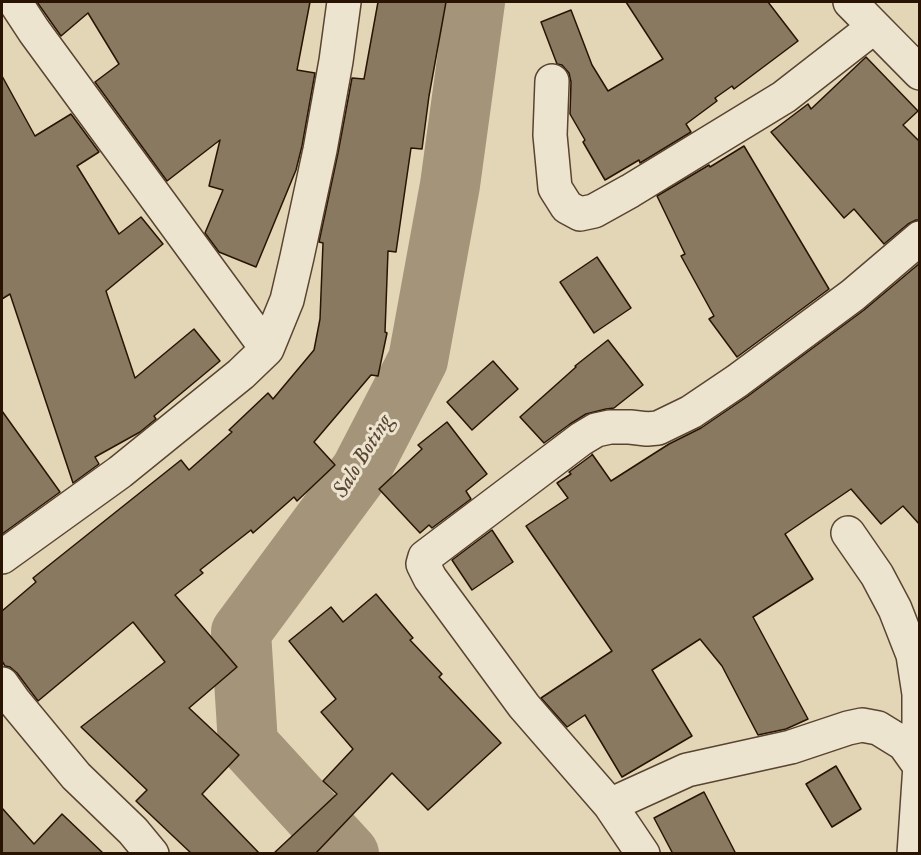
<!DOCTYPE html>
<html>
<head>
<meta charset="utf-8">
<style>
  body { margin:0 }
  #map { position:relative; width:921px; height:855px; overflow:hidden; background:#e3d6b6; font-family:"IM FELL English",serif }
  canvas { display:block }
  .frame { position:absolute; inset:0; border:3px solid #291404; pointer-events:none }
</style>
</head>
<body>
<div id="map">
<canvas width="921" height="855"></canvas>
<div class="frame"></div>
</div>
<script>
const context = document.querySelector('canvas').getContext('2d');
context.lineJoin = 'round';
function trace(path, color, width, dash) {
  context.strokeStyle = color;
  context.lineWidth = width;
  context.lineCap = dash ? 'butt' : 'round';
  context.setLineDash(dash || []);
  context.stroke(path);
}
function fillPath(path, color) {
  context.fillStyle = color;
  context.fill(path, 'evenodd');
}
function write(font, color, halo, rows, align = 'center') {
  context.font = font + ' "IM FELL English",serif';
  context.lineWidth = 6;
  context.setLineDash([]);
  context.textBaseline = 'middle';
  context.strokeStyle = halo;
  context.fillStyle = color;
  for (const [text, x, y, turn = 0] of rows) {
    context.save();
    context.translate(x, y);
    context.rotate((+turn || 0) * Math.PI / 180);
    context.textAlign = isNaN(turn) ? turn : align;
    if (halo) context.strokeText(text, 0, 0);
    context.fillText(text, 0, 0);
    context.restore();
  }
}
trace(new Path2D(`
  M 349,854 L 248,744 L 241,632 L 361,470 L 418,360 L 450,185 L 475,2`), '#a49479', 60);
const building = new Path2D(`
  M 37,2 L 310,2 L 297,70 L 315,73 L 302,146 L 296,170 L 256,267 L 219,252 L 205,233 L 223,190 L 209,186 L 220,140 L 167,181 L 95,82 L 119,64 L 88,13 L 61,36 Z
  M 378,2 L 446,2 L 429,96 L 422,149 L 411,148 L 396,252 L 388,251 L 385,332 L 387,333 L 378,376 L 371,375 L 314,442 L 335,465 L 297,501 L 294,497 L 253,533 L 251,530 L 200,570 L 203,573 L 175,595 L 237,667 L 189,708 L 239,755 L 202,794 L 260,854 L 192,854 L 136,801 L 147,790 L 81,727 L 165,662 L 133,622 L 38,701 L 17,673 L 10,667 L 5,666 L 2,661 L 2,611 L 36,582 L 33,578 L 181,460 L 189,470 L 232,432 L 229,430 L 268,393 L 273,399 L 314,350 L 320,319 L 323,243 L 319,242 L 338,153 L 352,78 L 364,79 Z
  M 626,2 L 768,2 L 798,41 L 734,89 L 732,86 L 715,98 L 717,101 L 686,124 L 691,132 L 640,163 L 639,160 L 605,180 L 583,142 L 585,140 L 570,114 L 571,82 L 569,73 L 562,65 L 557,64 L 541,22 L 571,10 L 592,65 L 608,91 L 663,59 Z
  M 866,57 L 918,111 L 903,125 L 920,142 L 920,220 L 916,220 L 908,224 L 884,244 L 854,209 L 844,218 L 771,132 L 808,104 L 811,109 Z
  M 2,76 L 35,136 L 71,114 L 99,152 L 77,166 L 119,234 L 141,217 L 163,244 L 106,291 L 135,378 L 194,329 L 220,361 L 154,416 L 156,419 L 140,432 L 95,457 L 99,464 L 73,483 L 10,294 L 2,299 Z
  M 744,146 L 829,289 L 737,357 L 709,319 L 714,316 L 681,256 L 685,254 L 657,196 L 709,165 L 710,167 Z
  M 597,257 L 631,308 L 594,333 L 560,282 Z
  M 920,263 L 920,525 L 903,506 L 881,524 L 851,489 L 785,534 L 813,579 L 753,617 L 808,719 L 786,729 L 758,735 L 722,666 L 700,639 L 652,670 L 692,736 L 622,777 L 585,715 L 567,727 L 541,698 L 612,651 L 526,526 L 568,498 L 557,483 L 571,474 L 569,472 L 592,455 L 592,454 L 611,481 L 669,444 L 701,428 L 748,396 L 864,310 Z
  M 608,340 L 643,385 L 614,408 L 606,409 L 586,414 L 570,424 L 544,443 L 520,417 L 576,367 L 575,366 Z
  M 493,361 L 518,389 L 472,430 L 447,402 Z
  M 2,411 L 60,492 L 2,534 Z
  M 447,422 L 487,474 L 466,491 L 471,499 L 432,528 L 429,525 L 420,533 L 379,489 L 422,449 L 418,445 Z
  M 492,530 L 513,562 L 472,590 L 452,560 Z
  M 376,594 L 413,638 L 410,640 L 442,674 L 439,677 L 501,743 L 428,810 L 392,773 L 315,854 L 273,854 L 337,794 L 323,781 L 353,749 L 321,712 L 336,699 L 289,641 L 331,607 L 343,622 Z
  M 836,766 L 861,809 L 832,827 L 806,784 Z
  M 704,792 L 736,854 L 673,854 L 654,818 Z
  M 2,808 L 34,844 L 62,814 L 104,854 L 2,854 Z`);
fillPath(building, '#8a7961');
trace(building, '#291404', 1.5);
const minor = new Path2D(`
  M 15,2 L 34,31 L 267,349
  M 850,2 L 920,73
  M 552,81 L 550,135 L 555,188 L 567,207 L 580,214 L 594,211 L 630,191 L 784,97 L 874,27
  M 2,557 L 120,472 L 241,374 L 267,349 L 287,300 L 297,257 L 320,150 L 336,61 L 344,2
  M 2,684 L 14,701 L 76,776 L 133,831 L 152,854
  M 610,805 L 687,770 L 791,747 L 848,728 L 862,725 L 878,728 L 904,744 L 919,765 L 919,694 L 913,655 L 895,609 L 877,575 L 848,533
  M 643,854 L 610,805 L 524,706 L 430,578 L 423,564 L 425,557 L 581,439 L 596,430 L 610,427 L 630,427 L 647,429 L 658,428 L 691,412 L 737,381 L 853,295 L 920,238
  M 914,854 L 920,765`);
trace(minor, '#584430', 36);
trace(minor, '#ede4d0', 33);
write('italic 22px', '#5a4733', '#ede4d0', [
  ["Salo Boting",364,457,-59]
]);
</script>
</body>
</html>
